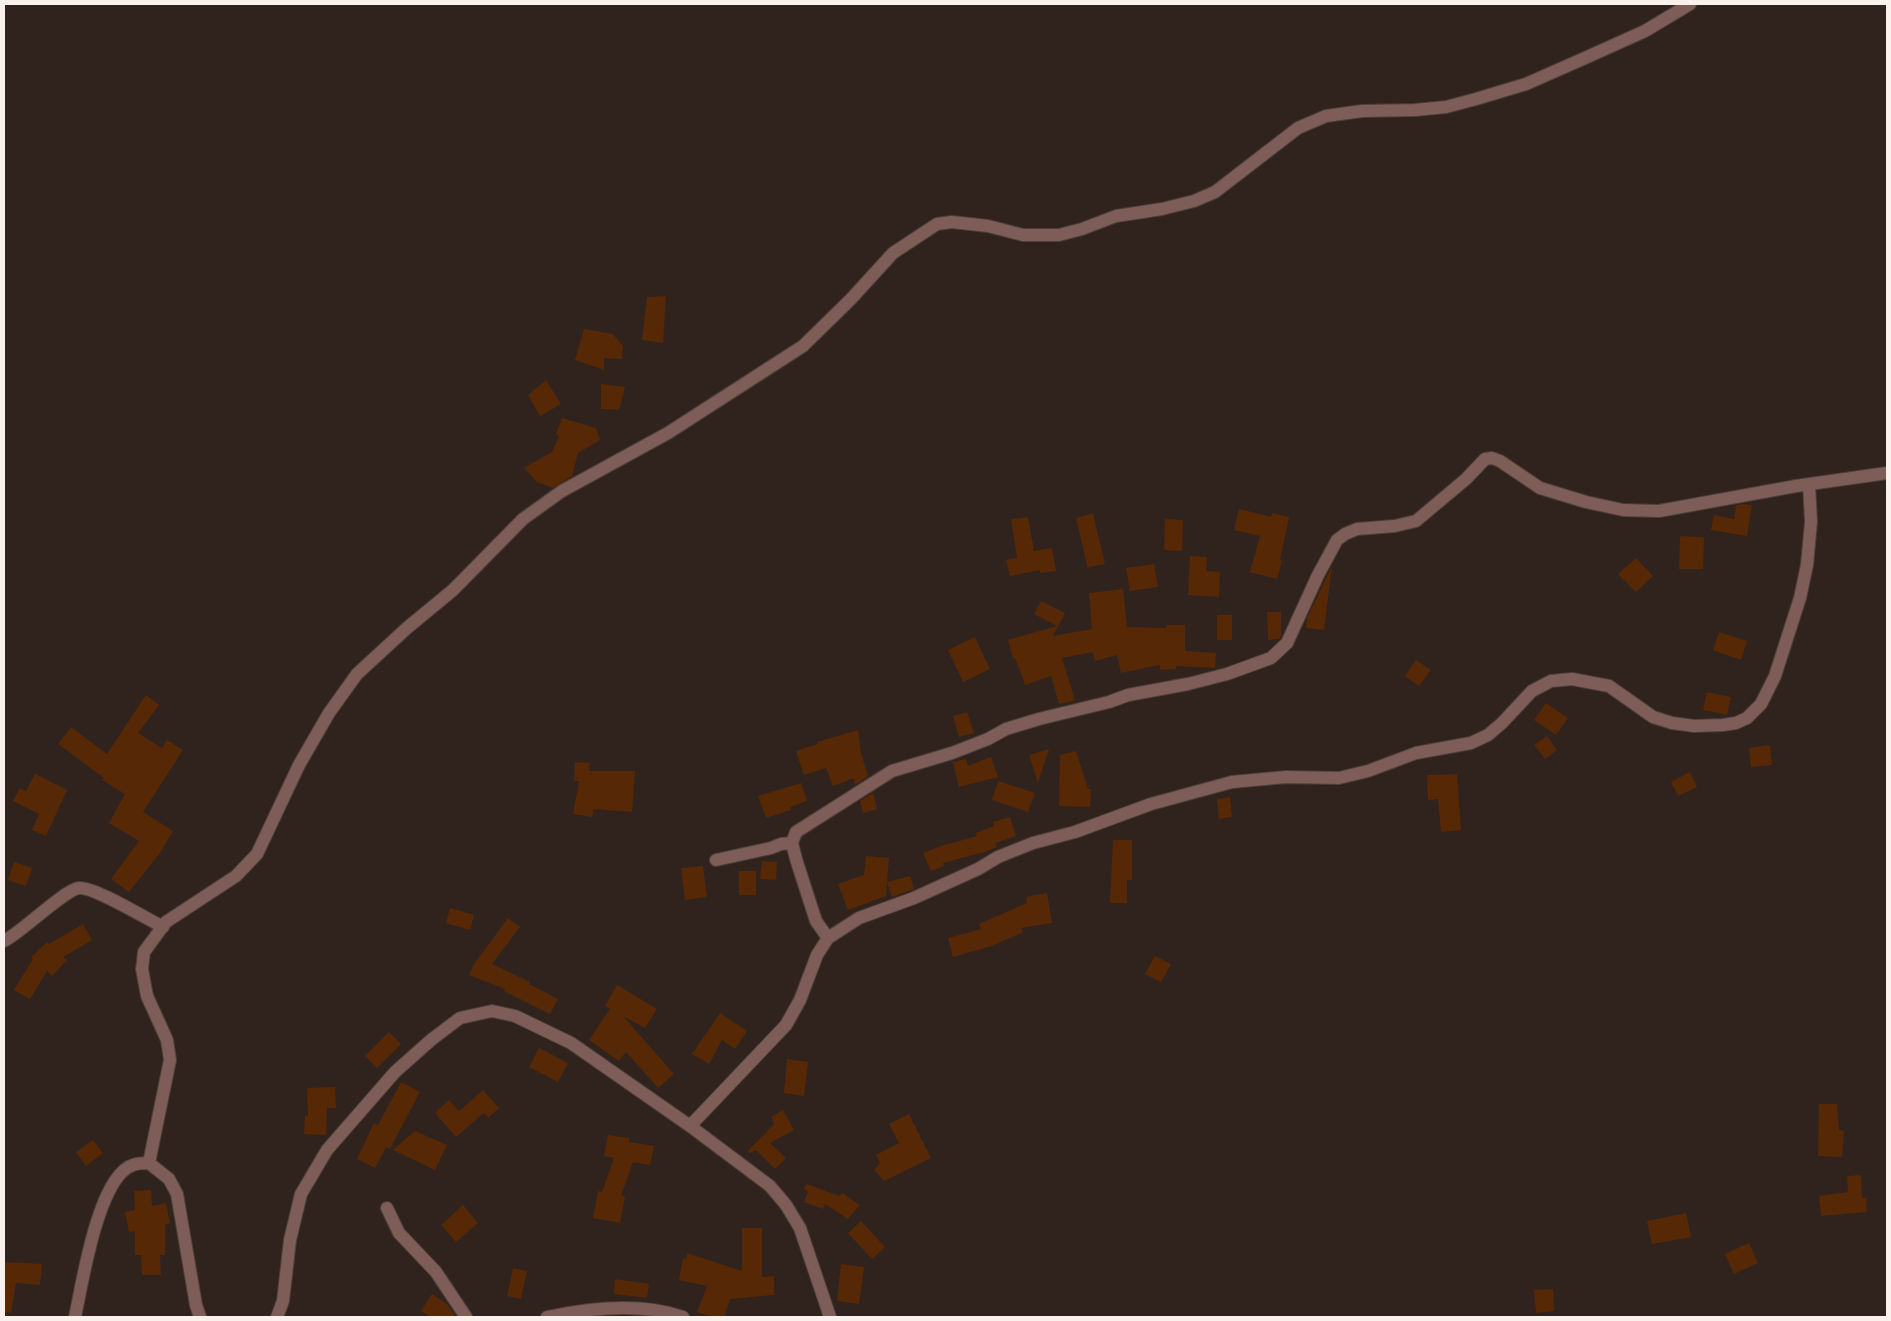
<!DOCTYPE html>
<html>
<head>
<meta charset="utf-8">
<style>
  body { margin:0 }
  #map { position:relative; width:1891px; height:1321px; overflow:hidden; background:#30231d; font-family:"Titillium Web",sans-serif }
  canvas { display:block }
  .frame { position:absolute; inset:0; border:5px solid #faf0ec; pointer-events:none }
</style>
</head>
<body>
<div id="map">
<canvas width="1891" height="1321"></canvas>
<div class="frame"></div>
</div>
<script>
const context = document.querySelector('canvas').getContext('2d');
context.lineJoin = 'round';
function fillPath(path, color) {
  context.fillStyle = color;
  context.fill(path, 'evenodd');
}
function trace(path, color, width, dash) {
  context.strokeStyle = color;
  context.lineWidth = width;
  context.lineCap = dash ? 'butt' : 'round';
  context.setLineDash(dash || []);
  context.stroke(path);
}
fillPath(new Path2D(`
  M 666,296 L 663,343 L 642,340 L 647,297 Z
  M 584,329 L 613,334 L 623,346 L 622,359 L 604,358 L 604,370 L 575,360 Z
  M 546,380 L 561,404 L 540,416 L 528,395 Z
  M 601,384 L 625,387 L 619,410 L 601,409 Z
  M 562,418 L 596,428 L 600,440 L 578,453 L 572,476 L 553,488 L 537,482 L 524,468 L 552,452 L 559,436 L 556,434 Z
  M 1744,504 L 1752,505 L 1747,536 L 1711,530 L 1714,515 L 1734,519 L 1736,505 Z
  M 1239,509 L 1271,517 L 1272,513 L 1289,517 L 1280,560 L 1282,561 L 1277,579 L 1250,572 L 1260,536 L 1234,530 Z
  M 1093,513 L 1105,564 L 1089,567 L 1088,569 L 1076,518 Z
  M 1028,517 L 1034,551 L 1052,548 L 1056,571 L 1040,573 L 1040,570 L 1010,576 L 1006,560 L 1017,558 L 1011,519 Z
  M 1165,519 L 1183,520 L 1182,551 L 1164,550 Z
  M 1680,536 L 1704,537 L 1703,569 L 1679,569 Z
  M 1190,556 L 1207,557 L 1206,571 L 1220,572 L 1219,597 L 1188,595 Z
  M 1636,558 L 1653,576 L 1636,592 L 1618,574 Z
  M 1154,564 L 1158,587 L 1130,591 L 1126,568 Z
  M 1332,566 L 1324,630 L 1306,628 L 1307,618 Z
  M 1123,589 L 1127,627 L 1166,628 L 1166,625 L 1185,625 L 1185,651 L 1216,653 L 1215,668 L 1176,666 L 1176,669 L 1160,670 L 1160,665 L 1121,673 L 1117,655 L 1095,661 L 1093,652 L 1062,658 L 1075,700 L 1059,704 L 1051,676 L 1025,685 L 1015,658 L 1013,658 L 1008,640 L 1057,626 L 1034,614 L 1041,601 L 1065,613 L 1053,636 L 1092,629 L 1089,593 Z
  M 1267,612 L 1281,612 L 1281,636 L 1279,639 L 1268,640 Z
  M 1217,615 L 1232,615 L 1232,640 L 1217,640 Z
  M 1719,632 L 1747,641 L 1741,660 L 1713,650 Z
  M 975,637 L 990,669 L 963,682 L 948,650 Z
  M 1416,660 L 1431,670 L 1419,686 L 1405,676 Z
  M 1707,692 L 1731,697 L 1727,715 L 1703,710 Z
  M 146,695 L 159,705 L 138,733 L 162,748 L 167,740 L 183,750 L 143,812 L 173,831 L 160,853 L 129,892 L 111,879 L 139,841 L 109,823 L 125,794 L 102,780 L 104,778 L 58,744 L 71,727 L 107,754 Z
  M 1546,703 L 1568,718 L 1556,735 L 1534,720 Z
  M 967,712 L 974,733 L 959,737 L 953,716 Z
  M 858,730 L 861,753 L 868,776 L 855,785 L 854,778 L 833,786 L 826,768 L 804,775 L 796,751 L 818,744 L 817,742 Z
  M 1547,736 L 1557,750 L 1545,759 L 1534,745 Z
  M 1770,745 L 1772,765 L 1751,767 L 1749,748 Z
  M 1049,749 L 1038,783 L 1029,755 Z
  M 1076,751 L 1088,789 L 1091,789 L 1090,807 L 1059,806 L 1060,755 Z
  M 991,757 L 998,777 L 959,787 L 953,762 L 966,759 L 968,766 Z
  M 575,762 L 590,763 L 589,771 L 635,771 L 632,812 L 594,809 L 592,817 L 573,814 L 579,781 L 574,781 Z
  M 1690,772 L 1697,787 L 1678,796 L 1671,782 Z
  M 35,774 L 67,790 L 46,836 L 32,830 L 39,814 L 13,801 L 20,788 L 26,791 Z
  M 1457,774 L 1461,830 L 1441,832 L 1438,799 L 1428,800 L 1427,775 Z
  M 998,781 L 1035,793 L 1028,812 L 992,800 Z
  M 801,783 L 807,801 L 790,807 L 791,810 L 766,818 L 758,796 Z
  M 873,793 L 877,809 L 863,813 L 860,801 Z
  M 1230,797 L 1232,817 L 1219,819 L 1217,799 Z
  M 1010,817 L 1016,836 L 995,843 L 997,847 L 984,852 L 943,863 L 944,866 L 931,871 L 923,853 L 941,846 L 977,836 L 976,833 L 994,826 L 993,822 Z
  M 1113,840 L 1132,840 L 1132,880 L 1127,880 L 1127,903 L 1110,903 Z
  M 866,856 L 889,858 L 886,896 L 848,910 L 838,884 L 864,875 Z
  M 762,861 L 777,862 L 776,880 L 760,879 Z
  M 14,862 L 32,868 L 26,886 L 8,880 Z
  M 703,866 L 707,897 L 685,900 L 681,868 Z
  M 739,871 L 756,871 L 756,895 L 739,895 Z
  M 910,876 L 914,889 L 892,897 L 887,882 Z
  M 1047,893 L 1052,923 L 1021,928 L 1023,932 L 992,946 L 953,957 L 948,938 L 981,929 L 979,924 L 1027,903 L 1026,897 Z
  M 450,908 L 474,915 L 470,930 L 446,923 Z
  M 508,918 L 520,927 L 492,964 L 530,982 L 529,984 L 558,999 L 550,1014 L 504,991 L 505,989 L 469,975 L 474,964 Z
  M 83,924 L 92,940 L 63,957 L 67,960 L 52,976 L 47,971 L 30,999 L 14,990 L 33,959 L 31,957 L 47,942 L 49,944 Z
  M 1155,956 L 1171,964 L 1161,982 L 1145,974 Z
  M 617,985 L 657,1009 L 645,1028 L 623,1016 L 674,1074 L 658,1088 L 626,1052 L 619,1061 L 589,1040 L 610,1009 L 605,1006 Z
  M 720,1013 L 747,1031 L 735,1049 L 722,1040 L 709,1064 L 692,1054 Z
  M 389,1032 L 401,1044 L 377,1068 L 365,1056 Z
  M 539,1048 L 568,1063 L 558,1082 L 529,1067 Z
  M 787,1059 L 808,1062 L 804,1096 L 784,1093 Z
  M 401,1082 L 420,1092 L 390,1149 L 386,1147 L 375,1168 L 357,1159 L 374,1123 L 378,1125 Z
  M 335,1087 L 336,1108 L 327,1108 L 326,1135 L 304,1134 L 305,1116 L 308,1116 L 307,1088 Z
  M 483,1090 L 499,1108 L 488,1118 L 484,1113 L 456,1137 L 435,1113 L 449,1100 L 459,1111 Z
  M 1819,1104 L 1837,1104 L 1839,1130 L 1844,1131 L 1842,1157 L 1818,1156 Z
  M 783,1110 L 794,1130 L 770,1143 L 786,1158 L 775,1169 L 756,1150 L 750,1153 L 748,1151 L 774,1124 L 771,1117 Z
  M 909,1114 L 931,1158 L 884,1181 L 874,1170 L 880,1163 L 876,1155 L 899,1143 L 889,1124 Z
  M 415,1131 L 447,1145 L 435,1170 L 393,1150 Z
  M 608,1135 L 629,1138 L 629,1142 L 654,1146 L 650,1165 L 633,1162 L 621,1196 L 625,1196 L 620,1223 L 593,1218 L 598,1191 L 602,1192 L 614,1158 L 604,1156 Z
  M 93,1140 L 103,1153 L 86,1166 L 76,1152 Z
  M 1861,1175 L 1862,1198 L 1866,1198 L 1867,1212 L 1821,1216 L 1819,1196 L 1848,1192 L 1847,1176 Z
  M 806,1184 L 840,1196 L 842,1193 L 860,1205 L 848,1219 L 825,1204 L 823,1209 L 804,1202 L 808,1192 L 804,1189 Z
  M 151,1190 L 152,1206 L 166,1203 L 170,1223 L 165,1225 L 165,1255 L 160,1255 L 161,1275 L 142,1275 L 141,1255 L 135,1255 L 135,1231 L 129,1232 L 125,1212 L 135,1210 L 134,1191 Z
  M 463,1205 L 478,1223 L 456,1242 L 441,1225 Z
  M 1686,1213 L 1691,1237 L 1652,1244 L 1647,1221 Z
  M 861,1221 L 885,1247 L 872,1259 L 848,1233 Z
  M 742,1228 L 762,1228 L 762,1277 L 774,1276 L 774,1295 L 730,1299 L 724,1317 L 712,1317 L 697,1312 L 707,1286 L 679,1280 L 683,1258 L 687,1259 L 687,1253 L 742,1271 Z
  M 1749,1243 L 1758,1263 L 1734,1274 L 1725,1254 Z
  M 4,1262 L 42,1264 L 40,1285 L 16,1283 L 11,1313 L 4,1312 Z
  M 841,1264 L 864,1267 L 859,1304 L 837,1301 Z
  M 513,1268 L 527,1271 L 521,1299 L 507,1296 Z
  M 615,1279 L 649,1284 L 647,1298 L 614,1294 Z
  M 1553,1289 L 1554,1311 L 1536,1313 L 1534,1290 Z
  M 432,1294 L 447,1304 L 456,1317 L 431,1317 L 421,1311 Z`), '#562806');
const minor = new Path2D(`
  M 716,860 L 771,848 L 781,844 L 792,843
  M 828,938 L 859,918 L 914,898 L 978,869 L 998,857 L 1033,843 L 1075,832 L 1151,804 L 1232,782 L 1286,777 L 1339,778 L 1368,771 L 1416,753 L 1471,743 L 1488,735 L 1502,723 L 1532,691 L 1551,681 L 1572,679 L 1609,686 L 1653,717 L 1672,723 L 1694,726 L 1723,725 L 1736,723 L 1747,718 L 1761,704 L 1775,676 L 1800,598 L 1807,565 L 1811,522 L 1809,484
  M 4,941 C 22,932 64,890 79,888 C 93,886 147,919 163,927
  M 690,1126 L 786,1025 L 800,1000 L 817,955 L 828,938 L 816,921 L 796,859 L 792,843 L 796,832 L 892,771 L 952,753 L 988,739 L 1006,729 L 1039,719 L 1109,702 L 1128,695 L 1188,684 L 1227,674 L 1271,658 L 1287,643 L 1318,575 L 1337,540 L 1345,534 L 1357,529 L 1395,526 L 1416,521 L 1466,479 L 1485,459 L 1492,458 L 1500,461 L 1540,488 L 1586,502 L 1623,510 L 1659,511 L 1796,486 L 1887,473
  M 149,1163 L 170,1060 L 167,1040 L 147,996 L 142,969 L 144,952 L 166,922 L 236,876 L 257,854 L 299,765 L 329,713 L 357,674 L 407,628 L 453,590 L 523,519 L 562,491 L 668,433 L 803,346 L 851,299 L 893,253 L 937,224 L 952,222 L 988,226 L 1023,235 L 1059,235 L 1082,229 L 1116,216 L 1162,209 L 1194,201 L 1215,192 L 1298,128 L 1326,116 L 1362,111 L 1415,110 L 1446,107 L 1476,99 L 1526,84 L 1585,58 L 1645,31 L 1690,4
  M 387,1208 L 399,1233 L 436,1272 L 466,1317
  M 75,1317 C 82,1285 98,1176 133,1165 C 138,1163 144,1163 149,1163 L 169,1179 L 177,1194 L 196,1305 L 200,1317
  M 277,1317 L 283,1301 L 290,1240 L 301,1194 L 327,1150 L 395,1072 L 431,1040 L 460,1018 L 492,1011 L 515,1016 L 571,1043 L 690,1126 L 770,1186 L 786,1205 L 800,1228 L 830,1317
  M 547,1317 C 589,1308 641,1302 683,1317`);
trace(minor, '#4c403a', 14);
trace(minor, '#7e5c57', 12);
</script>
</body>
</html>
